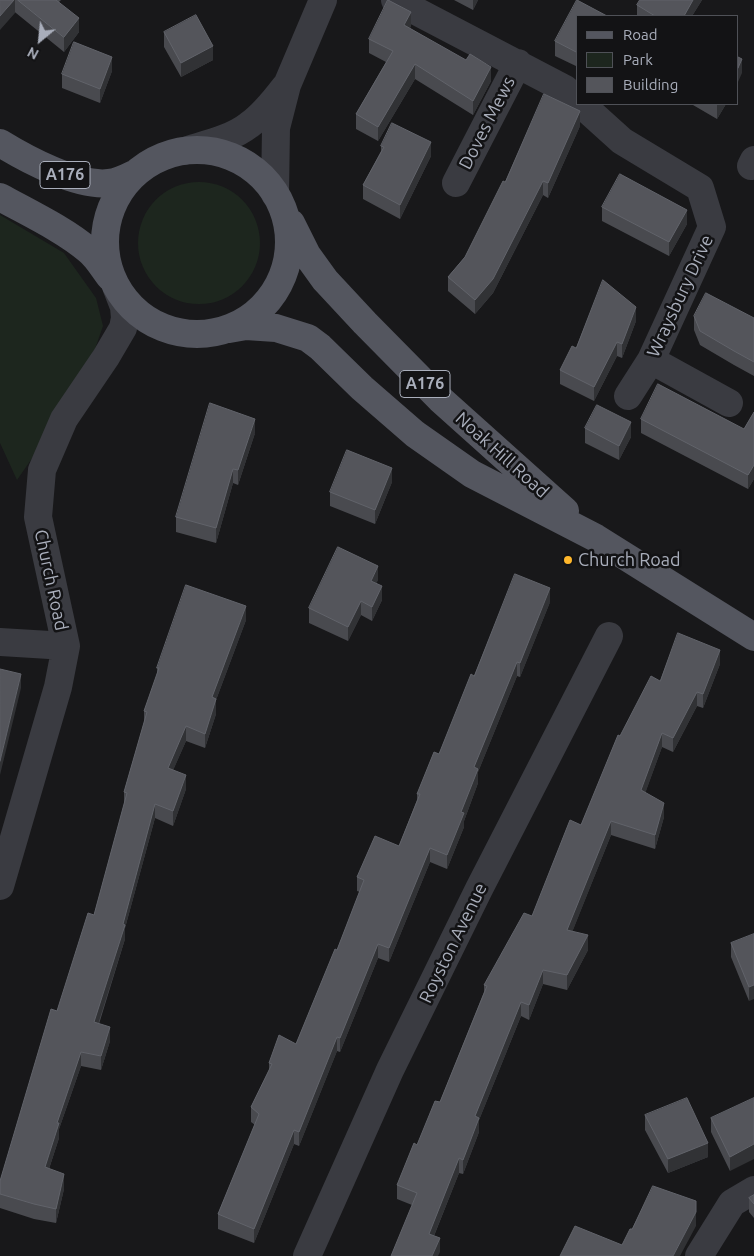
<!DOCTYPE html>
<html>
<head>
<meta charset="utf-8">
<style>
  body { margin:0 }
  #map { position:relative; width:754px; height:1256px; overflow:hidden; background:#18181a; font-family:Ubuntu,sans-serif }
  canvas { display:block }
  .legend { position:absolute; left:576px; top:15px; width:162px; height:90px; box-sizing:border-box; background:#131315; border:1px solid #4f5157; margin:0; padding:6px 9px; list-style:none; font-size:15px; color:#a9aebb }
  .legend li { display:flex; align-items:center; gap:10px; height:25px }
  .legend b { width:25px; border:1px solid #4f5157 }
  .north { position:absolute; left:15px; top:15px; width:50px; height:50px; -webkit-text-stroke:4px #131315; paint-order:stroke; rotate:208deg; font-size:14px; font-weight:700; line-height:20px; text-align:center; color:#a9aebb }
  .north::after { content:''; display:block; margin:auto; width:18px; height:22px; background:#a9aebb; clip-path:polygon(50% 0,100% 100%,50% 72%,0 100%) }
</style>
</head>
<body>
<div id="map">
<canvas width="754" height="1256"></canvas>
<ul class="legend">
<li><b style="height:6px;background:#54565f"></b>Road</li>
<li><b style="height:14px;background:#1d261e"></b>Park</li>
<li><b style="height:14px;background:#54555b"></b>Building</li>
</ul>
<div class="north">N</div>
</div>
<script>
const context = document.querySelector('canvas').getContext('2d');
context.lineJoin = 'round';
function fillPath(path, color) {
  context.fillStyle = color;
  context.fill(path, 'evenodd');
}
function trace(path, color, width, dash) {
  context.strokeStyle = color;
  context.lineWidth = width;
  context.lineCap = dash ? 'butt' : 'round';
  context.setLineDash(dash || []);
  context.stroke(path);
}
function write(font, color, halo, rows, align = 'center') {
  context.font = font + ' Ubuntu,sans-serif';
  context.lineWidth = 5;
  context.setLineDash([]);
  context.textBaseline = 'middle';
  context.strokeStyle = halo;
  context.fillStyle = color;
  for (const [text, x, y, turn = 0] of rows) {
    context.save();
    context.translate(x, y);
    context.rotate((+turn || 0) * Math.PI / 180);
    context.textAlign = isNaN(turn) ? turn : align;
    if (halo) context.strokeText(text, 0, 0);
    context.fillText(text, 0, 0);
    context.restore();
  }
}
fillPath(new Path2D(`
  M138 243a61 61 0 1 1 122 0a61 61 0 1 1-122 0Z
  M 0,215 L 64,253 L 96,298 L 103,326 L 95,349 L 35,454 L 17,480 L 0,443 Z`), '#1d261e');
trace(new Path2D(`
  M 395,0 L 565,89 L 578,100
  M 581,104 L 622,141 L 700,188 L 712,227 L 651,360 L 628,396
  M 184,151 C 206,144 231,139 249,125 C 263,115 274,101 284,88
  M 751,166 L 754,160
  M 456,183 L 518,63
  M 275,194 L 276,128 L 287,85 L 323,0
  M 651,360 L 729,403
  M 0,642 L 66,646
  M 0,886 L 58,687 L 66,646 L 38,517 L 42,470 L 64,419 L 106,357 L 123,328 L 125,318 L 124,307 L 117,289
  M 307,1256 L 390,1070 L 479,889 L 609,636
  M 699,1256 L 732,1203 L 754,1190`), '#3a3b41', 28);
trace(new Path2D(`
  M 0,143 C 26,159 78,187 109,183 C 118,182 126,178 134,174
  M105 242a92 92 0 1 1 184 0a92 92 0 1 1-184 0Z
  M 0,197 C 27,212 65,230 88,250 C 97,257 103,268 110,277
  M 291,223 L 307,255 L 325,280 L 365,323 L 440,399 L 565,511
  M 229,329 L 246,326 L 276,328 L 308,338 L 320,347 L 362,388 L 415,434 L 472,474 L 596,538 L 754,637`), '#54565f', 28);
fillPath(new Path2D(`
  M 0,0 L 61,0 L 59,2 L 79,32 L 64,52 Z
  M 454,0 L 478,0 L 473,10 Z
  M 640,0 L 702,0 L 692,16 L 637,16 L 637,5 Z
  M 578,16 L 578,67 L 555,56 L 555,41 Z
  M 411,26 L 410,28 L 491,81 L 473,115 L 415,79 L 378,141 L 356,129 L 356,114 L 386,62 L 369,53 L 369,39 Z
  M 164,32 L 213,60 L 181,77 L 164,47 Z
  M 112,71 L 100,103 L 62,88 L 62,74 Z
  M 693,104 L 726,104 L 717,119 L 693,105 Z
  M 580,126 L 548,198 L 543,195 L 493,293 L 475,314 L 448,291 L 448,277 L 465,257 L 505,182 Z
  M 381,146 L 431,156 L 400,219 L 363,199 L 363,185 L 381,151 Z
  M 602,207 L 687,224 L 669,256 L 602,221 Z
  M 694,316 L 754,318 L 754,376 L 734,365 L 700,345 L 694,330 Z
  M 636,321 L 622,358 L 617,356 L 594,401 L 560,384 L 560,370 L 576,348 Z
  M 754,412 L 754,479 L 748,489 L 641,433 L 641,419 L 744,429 Z
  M 585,428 L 631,437 L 619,460 L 585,443 Z
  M 255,433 L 238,485 L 233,483 L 216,543 L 176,532 L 176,517 Z
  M 392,482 L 375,524 L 330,506 L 330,492 Z
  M 378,580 L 376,583 L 382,600 L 372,621 L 361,615 L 348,641 L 309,623 L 309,608 Z
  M 550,602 L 520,677 L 517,676 L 478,772 L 478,783 L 464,821 L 464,827 L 447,869 L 430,862 L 389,962 L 378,958 L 340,1052 L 337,1051 L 299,1146 L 294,1144 L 254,1243 L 218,1229 L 218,1214 L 255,1125 L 251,1122 L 251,1107 L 269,1071 L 269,1063 L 296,1044 L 337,950 L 360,892 L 357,891 L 357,877 L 399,846 L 417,800 L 417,794 L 439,754 L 474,676 Z
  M 246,620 L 216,700 L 216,714 L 205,748 L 186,741 L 173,770 L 186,789 L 173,826 L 155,818 L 125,928 L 125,939 L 99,1024 L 110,1041 L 101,1070 L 81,1066 L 59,1129 L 59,1138 L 49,1169 L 64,1189 L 56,1223 L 34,1219 L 0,1208 L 0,1181 L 57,1011 L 94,915 L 124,806 L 124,792 L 144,723 L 144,711 L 157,676 L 157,668 Z
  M 720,664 L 703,708 L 697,706 L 673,752 L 662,747 L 645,793 L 664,817 L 655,849 L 611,835 L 572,932 L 588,950 L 567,990 L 543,984 L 529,1020 L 521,1016 L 479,1120 L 479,1132 L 463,1174 L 459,1173 L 434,1236 L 440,1252 L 412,1205 L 397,1199 L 397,1185 L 440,1102 L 484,992 L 484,985 L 532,916 L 581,825 L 620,736 L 660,681 Z
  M 754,934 L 749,1001 L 731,957 L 731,943 Z
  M 754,1098 L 730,1171 L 711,1132 L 711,1118 Z
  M 645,1115 L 708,1157 L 668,1173 L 645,1130 Z
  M 754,1195 L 754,1218 L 749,1212 L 749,1198 Z`), '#494a4f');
fillPath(new Path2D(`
  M 14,0 L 15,0 L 15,13 L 0,30 L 0,16 Z
  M 473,0 L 478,0 L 473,10 Z
  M 693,0 L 702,0 L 692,16 L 684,16 Z
  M 411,12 L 411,26 L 404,39 L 404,25 Z
  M 79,18 L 79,32 L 64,52 L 64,37 Z
  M 213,46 L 213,60 L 181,77 L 181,63 Z
  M 112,57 L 112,71 L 100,103 L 100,89 Z
  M 742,59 L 742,73 L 738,82 L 738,68 Z
  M 415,64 L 415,79 L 378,141 L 378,127 Z
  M 491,67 L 491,81 L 473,115 L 473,101 Z
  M 717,104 L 726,104 L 717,119 Z
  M 580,111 L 580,126 L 548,198 L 548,183 Z
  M 431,142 L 431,156 L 400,219 L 400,205 Z
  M 543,181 L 543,195 L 493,293 L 475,314 L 475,300 Z
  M 687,210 L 687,224 L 669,256 L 669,242 Z
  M 636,307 L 636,321 L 622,358 L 622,344 Z
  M 617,342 L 617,356 L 594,401 L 594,387 Z
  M 255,419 L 255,433 L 238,485 L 238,470 Z
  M 631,422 L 631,437 L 619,460 L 619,446 Z
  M 754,465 L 754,479 L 748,489 L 748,475 Z
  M 392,468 L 392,482 L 375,524 L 375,510 Z
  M 233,469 L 233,483 L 216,543 L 216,528 Z
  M 378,566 L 378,580 L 371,595 L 371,581 Z
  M 382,586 L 382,600 L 372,621 L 372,607 Z
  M 550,588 L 550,602 L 520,677 L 520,663 Z
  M 361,601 L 361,615 L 348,641 L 348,627 Z
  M 246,606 L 246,620 L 216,700 L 216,714 L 205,748 L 205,734 L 212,697 Z
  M 720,650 L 720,664 L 703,708 L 703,694 Z
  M 517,662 L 517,676 L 478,772 L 478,783 L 464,821 L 464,827 L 447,869 L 447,855 L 461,812 L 474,767 Z
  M 21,674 L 21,688 L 0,775 L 0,761 Z
  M 697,692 L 697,706 L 673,752 L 673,738 Z
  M 186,726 L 186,741 L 168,782 L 168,768 Z
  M 662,733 L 662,747 L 641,805 L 641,790 Z
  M 186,775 L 186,789 L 173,826 L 173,811 Z
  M 664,803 L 664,817 L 655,849 L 655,835 Z
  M 155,804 L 155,818 L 125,928 L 125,939 L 94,1037 L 94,1022 L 123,924 Z
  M 611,821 L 611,835 L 567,945 L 567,930 Z
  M 430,848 L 430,862 L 389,962 L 389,948 Z
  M 588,935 L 588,950 L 567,990 L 567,975 Z
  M 378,944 L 378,958 L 340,1052 L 340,1038 Z
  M 543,970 L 543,984 L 529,1020 L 529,1005 Z
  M 754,985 L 754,999 L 749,1001 L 749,987 Z
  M 521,1002 L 521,1016 L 479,1120 L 479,1132 L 463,1174 L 463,1160 L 475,1116 Z
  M 110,1027 L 110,1041 L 101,1070 L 101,1056 Z
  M 337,1037 L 337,1051 L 299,1146 L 299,1132 Z
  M 81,1052 L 81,1066 L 59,1129 L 59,1138 L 45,1181 L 45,1167 L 57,1123 Z
  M 294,1130 L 294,1144 L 254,1243 L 254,1229 Z
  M 708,1143 L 708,1157 L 668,1173 L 668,1159 Z
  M 754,1144 L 754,1159 L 730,1171 L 730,1157 Z
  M 459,1158 L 459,1173 L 429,1248 L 429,1234 Z
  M 64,1174 L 64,1189 L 56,1223 L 56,1209 Z
  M 696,1212 L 696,1226 L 680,1256 L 673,1256 Z
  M 440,1238 L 440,1252 L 438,1256 L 432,1256 Z`), '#313235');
const building = new Path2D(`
  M 0,0 L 14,0 L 0,16 Z
  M 18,0 L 56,0 L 79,18 L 64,37 Z
  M 388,0 L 411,12 L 404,25 L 466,60 L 470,54 L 491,67 L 473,101 L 415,64 L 378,127 L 356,114 L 393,51 L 369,39 Z
  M 577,0 L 607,16 L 578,16 L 578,53 L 555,41 Z
  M 640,0 L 693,0 L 684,16 L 655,16 L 637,5 Z
  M 196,15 L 213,46 L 181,63 L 164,32 Z
  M 74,42 L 112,57 L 100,89 L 62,74 Z
  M 738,57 L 742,59 L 738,68 Z
  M 544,94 L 580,111 L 548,183 L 543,181 L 493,279 L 475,300 L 448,277 L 465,257 L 503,181 L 505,182 Z
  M 392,123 L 431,142 L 400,205 L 363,185 L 384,147 L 381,146 Z
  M 620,174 L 687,210 L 669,242 L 602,207 Z
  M 603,280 L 636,307 L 622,344 L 617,342 L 594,387 L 560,370 L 572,346 L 576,348 Z
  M 706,293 L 754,318 L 754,362 L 734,351 L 700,331 L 694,316 Z
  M 658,384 L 744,429 L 754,412 L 754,465 L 748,475 L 641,419 Z
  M 210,403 L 255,419 L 238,470 L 233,469 L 216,528 L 176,517 Z
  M 597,405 L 631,422 L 619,446 L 585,428 Z
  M 347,450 L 392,468 L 375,510 L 330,492 Z
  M 338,547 L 378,566 L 371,581 L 382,586 L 372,607 L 361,601 L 348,627 L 309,608 Z
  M 515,574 L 550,588 L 520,663 L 517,662 L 474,767 L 478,769 L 461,812 L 464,813 L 447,855 L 430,848 L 389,948 L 378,944 L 340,1038 L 337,1037 L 299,1132 L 294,1130 L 254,1229 L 218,1214 L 259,1114 L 251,1107 L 272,1064 L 269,1063 L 279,1035 L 296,1044 L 335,949 L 337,950 L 364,880 L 357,877 L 375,836 L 399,846 L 420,794 L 417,794 L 434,752 L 439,754 L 471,674 L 474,676 Z
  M 186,585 L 246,606 L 212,697 L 216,699 L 205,734 L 186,726 L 168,768 L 186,775 L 173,811 L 155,804 L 123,924 L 125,925 L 94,1022 L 110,1027 L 101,1056 L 81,1052 L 57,1123 L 59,1123 L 45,1167 L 64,1174 L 56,1209 L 34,1204 L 0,1194 L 0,1181 L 51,1009 L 57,1011 L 88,913 L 94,915 L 127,793 L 124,792 L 147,712 L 144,711 L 159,668 L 157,668 Z
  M 678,633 L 720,650 L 703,694 L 697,692 L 673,738 L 662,733 L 641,790 L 664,803 L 655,835 L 611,821 L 567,930 L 588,935 L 567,975 L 543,970 L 529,1005 L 521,1002 L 475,1116 L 479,1118 L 463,1160 L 459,1158 L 429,1234 L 440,1238 L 432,1256 L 391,1256 L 417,1193 L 397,1185 L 414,1143 L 417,1145 L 435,1101 L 440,1102 L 487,986 L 484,985 L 524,913 L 532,916 L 570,820 L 581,825 L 618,735 L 620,736 L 651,676 L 660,681 Z
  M 0,669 L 21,674 L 0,761 Z
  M 754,934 L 754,985 L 749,987 L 731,943 Z
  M 687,1098 L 708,1143 L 668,1159 L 645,1115 Z
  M 754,1098 L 754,1144 L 730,1157 L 711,1118 Z
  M 653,1186 L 696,1201 L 696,1212 L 673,1256 L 560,1256 L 575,1226 L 622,1245 L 630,1229 L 632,1229 Z
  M 754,1195 L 754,1204 L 749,1198 Z`);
fillPath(building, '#54555b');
trace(building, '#61636a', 1);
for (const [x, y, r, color] of [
  [568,560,5,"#ffb72b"]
]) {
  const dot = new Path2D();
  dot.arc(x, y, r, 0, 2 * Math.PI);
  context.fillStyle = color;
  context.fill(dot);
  trace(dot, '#131315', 2);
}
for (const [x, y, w] of [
  [65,175,50],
  [425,384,50]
]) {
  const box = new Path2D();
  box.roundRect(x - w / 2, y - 13.5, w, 27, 4);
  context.fillStyle = '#131315';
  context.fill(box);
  trace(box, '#a9aebb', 1);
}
write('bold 16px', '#a9aebb', null, [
  ["A176",65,175],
  ["A176",425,384]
]);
write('18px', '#a9aebb', '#131315', [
  ["Doves Mews",487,123,-63],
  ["Wraysbury Drive",680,296,-65],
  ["Noak Hill Road",502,455,42],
  ["Church Road",51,580,78],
  ["Royston Avenue",453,943,-64]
]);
write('18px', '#a9aebb', '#131315', [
  ["Church Road",578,560]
], 'left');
</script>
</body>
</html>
